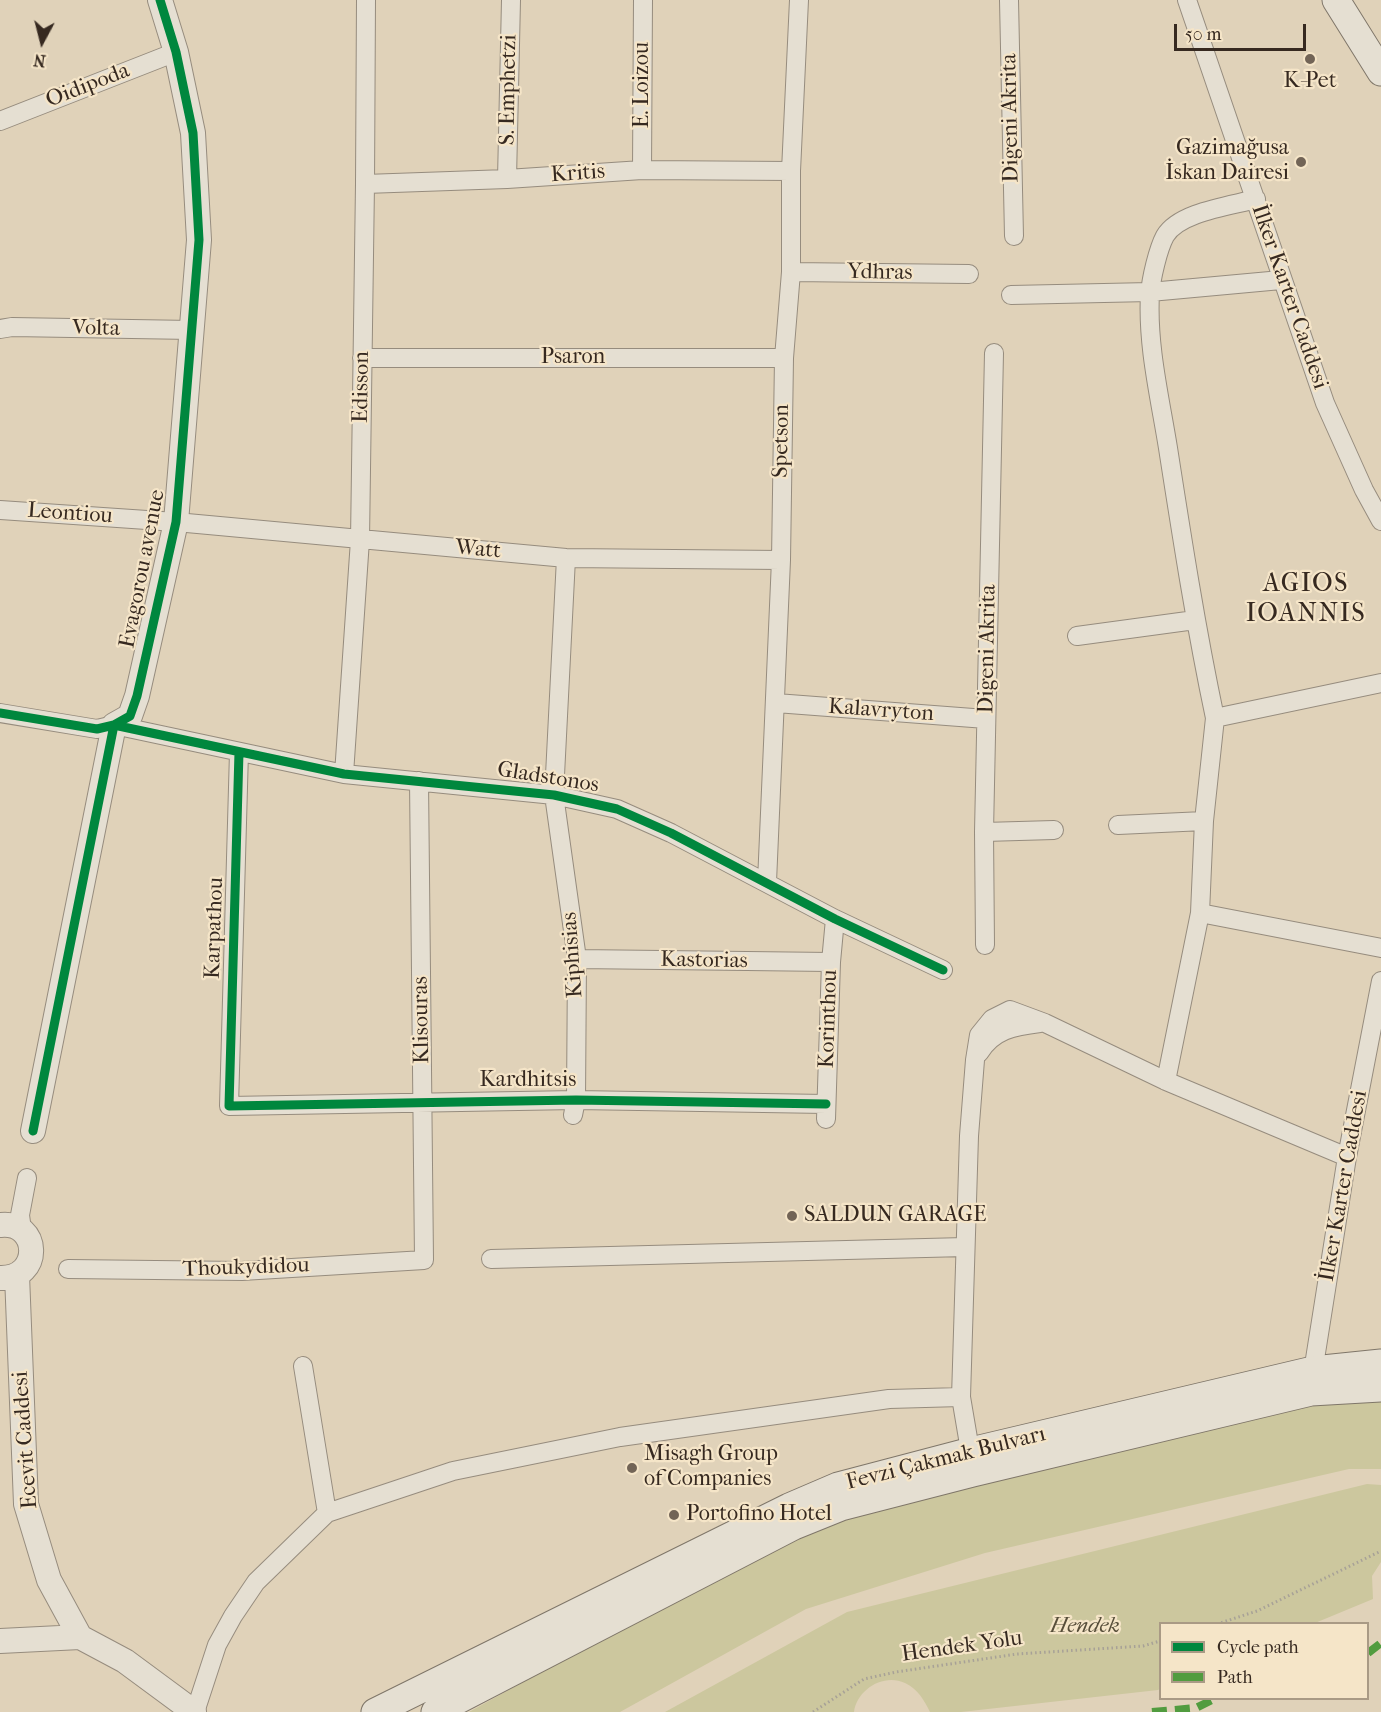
<!DOCTYPE html>
<html>
<head>
<meta charset="utf-8">
<style>
  body { margin:0 }
  #map { position:relative; width:1381px; height:1712px; overflow:hidden; background:#e0d2b9; font-family:"IM FELL French Canon",serif }
  canvas { display:block }
  .legend { position:absolute; left:1159px; top:1622px; width:210px; height:78px; box-sizing:border-box; background:#f5e5c8; border:2px solid #a99a85; margin:0; padding:8px 10px; list-style:none; font-size:18px; color:#362920 }
  .legend li { display:flex; align-items:center; gap:12px; height:30px }
  .legend b { width:30px; border:2px solid #a99a85 }
  .north { position:absolute; left:12px; top:12px; width:60px; height:60px; -webkit-text-stroke:4px #f5e5c8; paint-order:stroke; rotate:187deg; font-size:16px; font-weight:700; line-height:24px; text-align:center; color:#362920 }
  .north::after { content:''; display:block; margin:auto; width:21px; height:27px; background:#362920; clip-path:polygon(50% 0,100% 100%,50% 72%,0 100%) }
  .scale { position:absolute; left:1174px; top:24px; width:132px; height:27px; box-sizing:border-box; border:3px solid #362920; border-top:0; padding-left:8px; font-size:18px; line-height:21px; white-space:nowrap; color:#362920; -webkit-text-stroke:4px #f5e5c8; paint-order:stroke }
</style>
</head>
<body>
<div id="map">
<canvas width="1381" height="1712"></canvas>
<ul class="legend">
<li><b style="height:8px;background:#00873e"></b>Cycle path</li>
<li><b style="height:8px;background:#519c3f"></b>Path</li>
</ul>
<div class="north">N</div>
<div class="scale">50 m</div>
</div>
<script>
const context = document.querySelector('canvas').getContext('2d');
context.lineJoin = 'round';
function fillPath(path, color) {
  context.fillStyle = color;
  context.fill(path, 'evenodd');
}
function trace(path, color, width, dash) {
  context.strokeStyle = color;
  context.lineWidth = width;
  context.lineCap = dash ? 'butt' : 'round';
  context.setLineDash(dash || []);
  context.stroke(path);
}
function write(font, color, halo, rows, align = 'center') {
  context.font = font + ' "IM FELL French Canon",serif';
  context.lineWidth = 4.5;
  context.setLineDash([]);
  context.textBaseline = 'middle';
  context.strokeStyle = halo;
  context.fillStyle = color;
  for (const [text, x, y, turn = 0] of rows) {
    context.save();
    context.translate(x, y);
    context.rotate((+turn || 0) * Math.PI / 180);
    context.textAlign = isNaN(turn) ? turn : align;
    if (halo) context.strokeText(text, 0, 0);
    context.fillText(text, 0, 0);
    context.restore();
  }
}
fillPath(new Path2D(`
  M 1381,1398 L 1381,1469 L 1349,1469 L 985,1553 L 806,1609 L 620,1712 L 469,1712 L 605,1637 L 839,1518 L 1311,1402 Z
  M 1367,1484 L 1381,1485 L 1381,1562 L 1372,1576 L 1373,1599 L 1315,1623 L 1160,1624 L 1160,1689 L 1158,1690 L 961,1712 L 930,1712 C 924,1700 918,1689 905,1683 C 883,1673 857,1690 854,1712 L 665,1712 L 847,1612 Z`), '#ccc79e');
const minor = new Path2D(`
  M 1009,0 L 1014,236
  M 1187,0 L 1325,403 L 1364,490 L 1381,521
  M 0,121 L 176,52
  M 642,170 L 643,0
  M 507,179 L 511,0
  M 365,184 L 507,179 L 642,170 L 791,171
  M 791,272 L 969,274
  M 1011,295 L 1150,292 L 1281,280
  M 0,329 L 12,327 L 192,330
  M 362,358 L 784,358
  M 0,510 L 176,522 L 566,558 L 781,560
  M 566,558 L 554,795 L 577,959 L 576,1100 L 573,1115
  M 1077,636 L 1195,620
  M 776,703 L 986,719
  M 0,713 L 97,729 L 114,725 L 344,774 L 554,795 L 617,809 L 671,833 L 835,919 L 943,970
  M 1215,718 C 1196,628 1182,538 1168,448 C 1160,398 1147,345 1150,294 C 1151,279 1158,249 1165,236 C 1179,212 1230,206 1256,199
  M 239,752 L 229,1106 L 576,1100 L 826,1104
  M 344,774 L 360,540 L 365,184 L 366,0
  M 1118,825 L 1204,821
  M 984,832 L 1054,830
  M 767,882 L 781,560 L 784,358 L 791,272 L 791,171 L 799,0
  M 1200,913 L 1381,948
  M 985,945 L 984,832 L 994,353
  M 577,959 L 831,962
  M 979,1053 C 993,1030 1014,1026 1040,1023
  M 1166,1081 L 1200,913 L 1204,821 L 1215,718 L 1381,683
  M 826,1119 L 831,962 L 835,919
  M 22,1230 L 20,1215 L 27,1178
  M 491,1259 L 965,1247
  M 68,1269 L 242,1271 L 424,1260 L 419,781
  M 303,1366 L 327,1513
  M 1312,1378 L 1347,1157 L 1381,981
  M 972,1462 L 961,1397 L 969,1136 L 975,1060 L 979,1035 L 992,1019 L 1010,1010 L 1045,1023 L 1166,1081 L 1347,1157
  M 195,1712 L 217,1645 L 233,1616 L 256,1582 L 327,1513 L 453,1471 L 620,1437 L 889,1399 L 961,1397`);
const tertiary = new Path2D(`
  M 33,1131 L 114,725 L 130,716 L 137,696 L 176,522 L 199,240 L 193,133 L 176,52 L 160,0
  M 0,1225 C 40,1220 43,1279 0,1278
  M 17,1275 L 26,1504 L 49,1580 L 80,1637 L 125,1661 L 194,1712
  M 0,1641 L 80,1637`);
const secondary = new Path2D(`
  M 1336,0 L 1381,72
  M 375,1712 L 789,1507 L 838,1486 L 971,1451 L 1313,1370 L 1381,1363
  M 435,1712 L 794,1526 L 841,1507 L 973,1473 L 1311,1392 L 1381,1388`);
trace(minor, '#968c7e', 20);
trace(tertiary, '#968c7e', 26);
trace(secondary, '#7f7669', 29);
trace(new Path2D(`
  M 1217,1624 L 1257,1611 L 1381,1551
  M 813,1712 L 864,1679 L 896,1672 L 1017,1654 L 1143,1646 L 1160,1641`), '#a7a197', 3, [1.5, 3]);
trace(minor, '#e5dfd2', 18);
trace(tertiary, '#e5dfd2', 24);
trace(secondary, '#e5dfd2', 27);
trace(new Path2D(`
  M 1368,1653 L 1381,1643
  M 1152,1712 L 1196,1708 L 1216,1698`), '#519c3f', 8, [15, 8]);
trace(new Path2D(`
  M 0,713 L 97,729 L 114,725 L 344,774 L 554,795 L 617,809 L 671,833 L 835,919 L 943,970
  M 239,752 L 229,1106 L 576,1100 L 826,1104
  M 33,1131 L 114,725 L 130,716 L 137,696 L 176,522 L 199,240 L 193,133 L 176,52 L 160,0`), '#00873e', 9);
for (const [x, y, r, color] of [
  [1310,59,6,"#726456"],
  [1301,162,6,"#726456"],
  [792,1216,6,"#726456"],
  [632,1468,6,"#726456"],
  [674,1515,6,"#726456"]
]) {
  const dot = new Path2D();
  dot.arc(x, y, r, 0, 2 * Math.PI);
  context.fillStyle = color;
  context.fill(dot);
  trace(dot, '#f5e5c8', 2);
}
write('22px', '#362920', '#f5e5c8', [
  ["K-Pet",1310,82,"center"],
  ["Gazimağusa",1289,149,"right"],
  ["İskan Dairesi",1289,174,"right"],
  ["SALDUN GARAGE",804,1216],
  ["Misagh Group",644,1455],
  ["of Companies",644,1480],
  ["Portofino Hotel",686,1515]
], 'left');
write('22px', '#362920', '#f5e5c8', [
  ["E. Loizou",643,85,-90],
  ["Oidipoda",88,86,-21],
  ["S. Emphetzi",509,90,-89],
  ["Digeni Akrita",1011,118,-91],
  ["Kritis",578,174,-4],
  ["Ydhras",880,273,1],
  ["İlker Karter Caddesi",1289,297,71],
  ["Volta",96,329,1],
  ["Psaron",573,358],
  ["Edisson",362,387,-89],
  ["Spetson",782,441,-89],
  ["Leontiou",70,514,4],
  ["Watt",478,550,5],
  ["Evagorou avenue",143,569,-79],
  ["Digeni Akrita",988,649,-89],
  ["Kalavryton",881,711,4],
  ["Gladstonos",548,778,9],
  ["Karpathou",215,928,-88],
  ["Kiphisias",573,955,-94],
  ["Kastorias",704,961,1],
  ["Korinthou",829,1019,-88],
  ["Klisouras",422,1020,-91],
  ["Kardhitsis",528,1081],
  ["İlker Karter Caddesi",1344,1186,-80],
  ["Thoukydidou",246,1268,-2],
  ["Ecevit Caddesi",26,1440,-94],
  ["Fevzi Çakmak Bulvarı",946,1459,-14],
  ["Hendek Yolu",962,1647,-8]
]);
write('italic 22px', '#574e3a', '#f5e5c8', [
  ["Hendek",1085,1627]
]);
context.letterSpacing = '1.5px';
write('26px', '#362920', '#f5e5c8', [
  ["AGIOS",1306,585],
  ["IOANNIS",1306,615]
]);
context.letterSpacing = '0px';
</script>
</body>
</html>
